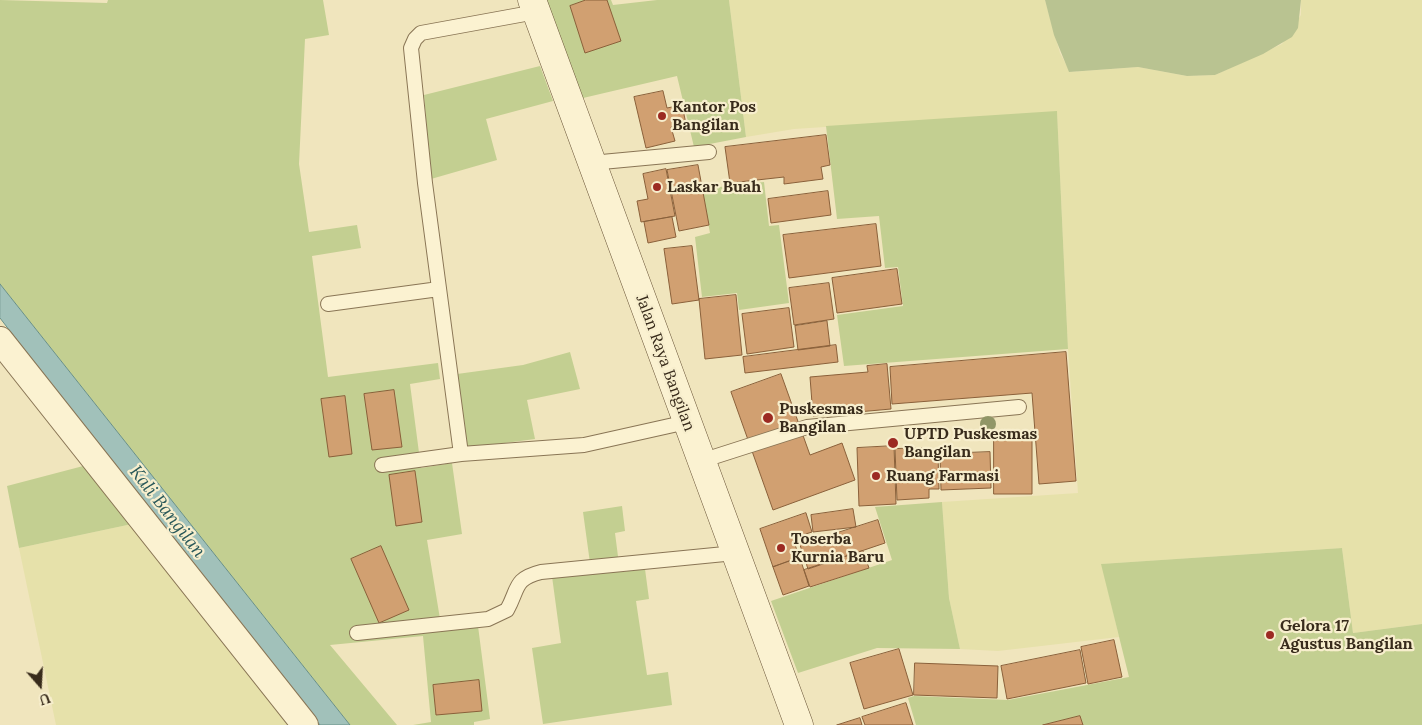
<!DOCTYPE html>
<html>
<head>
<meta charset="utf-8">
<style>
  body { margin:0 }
  #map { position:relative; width:1422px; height:725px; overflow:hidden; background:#f0e5bd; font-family:Lora,serif }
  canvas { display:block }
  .north { position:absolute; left:15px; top:660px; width:50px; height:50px; -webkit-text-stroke:4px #f7eecd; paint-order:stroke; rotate:161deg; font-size:14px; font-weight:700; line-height:20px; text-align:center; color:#382b1b }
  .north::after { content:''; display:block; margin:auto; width:18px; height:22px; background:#382b1b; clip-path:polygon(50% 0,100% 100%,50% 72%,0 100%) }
</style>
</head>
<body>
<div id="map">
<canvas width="1422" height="725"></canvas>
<div class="north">U</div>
</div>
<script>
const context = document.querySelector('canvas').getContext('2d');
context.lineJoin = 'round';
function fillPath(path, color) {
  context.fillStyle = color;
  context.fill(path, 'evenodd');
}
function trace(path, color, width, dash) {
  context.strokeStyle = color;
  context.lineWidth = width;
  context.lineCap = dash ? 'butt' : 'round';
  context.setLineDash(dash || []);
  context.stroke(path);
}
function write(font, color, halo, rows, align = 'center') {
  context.font = font + ' Lora,serif';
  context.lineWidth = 4.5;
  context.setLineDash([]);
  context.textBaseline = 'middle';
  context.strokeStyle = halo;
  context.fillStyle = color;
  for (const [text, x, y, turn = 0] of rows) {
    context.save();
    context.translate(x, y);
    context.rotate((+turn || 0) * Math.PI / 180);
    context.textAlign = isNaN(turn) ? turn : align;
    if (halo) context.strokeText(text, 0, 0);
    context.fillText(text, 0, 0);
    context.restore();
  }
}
fillPath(new Path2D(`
  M 729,0 L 1045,0 L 1060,53 L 1070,72 L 1138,67 L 1187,76 L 1215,75 L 1282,44 L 1301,15 L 1301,0 L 1422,0 L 1422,624 L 1353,633 L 1342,548 L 1102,564 L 1119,637 L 998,651 L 960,649 L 949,598 L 942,502 L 1078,493 L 1068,349 L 1057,112 L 794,129 L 746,137 Z
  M 132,524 L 293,725 L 56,725 L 19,548 Z`), '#e6e1aa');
fillPath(new Path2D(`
  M 0,0 L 107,3 L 108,0 L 323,0 L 329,35 L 305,39 L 299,164 L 309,232 L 357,225 L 361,248 L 312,256 L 328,377 L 438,363 L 440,379 L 410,384 L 421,468 L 452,463 L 462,534 L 427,540 L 442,631 L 478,626 L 490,719 L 474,722 L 474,725 L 413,725 L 431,722 L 423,636 L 330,645 L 397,725 L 350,725 L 0,284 Z
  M 546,0 L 611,0 L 613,5 L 657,0 L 729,0 L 746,137 L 694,147 L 677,76 L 583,98 Z
  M 540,66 L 553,101 L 486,119 L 497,160 L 431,179 L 424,95 Z
  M 1057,111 L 1068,349 L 844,366 L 837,315 L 903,306 L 898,267 L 885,268 L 879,216 L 837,219 L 826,126 Z
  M 764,182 L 769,226 L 779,225 L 789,303 L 739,310 L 737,293 L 702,297 L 695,237 L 710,233 L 702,189 Z
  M 570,352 L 580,389 L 527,400 L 535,439 L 467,448 L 457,374 L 523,365 Z
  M 87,465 L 132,524 L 19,548 L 7,486 Z
  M 942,502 L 949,598 L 960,649 L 877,648 L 798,673 L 771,601 L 892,560 L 875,507 Z
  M 622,506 L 625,531 L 615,533 L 620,572 L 645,569 L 649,599 L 636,601 L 647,675 L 668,672 L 672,705 L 543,724 L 532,648 L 561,643 L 551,569 L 590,563 L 583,512 Z
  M 1342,548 L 1353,633 L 1422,624 L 1422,725 L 916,725 L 908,698 L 914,696 L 1008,700 L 1129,677 L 1101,564 Z`), '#c3cf91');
fillPath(new Path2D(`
  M 1045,0 L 1301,0 L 1298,28 L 1292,37 L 1263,54 L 1215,75 L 1187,76 L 1138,67 L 1069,72 L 1054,35 Z`), '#b9c391');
const water = new Path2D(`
  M 0,284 L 350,725 L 320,725 L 148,511 L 0,318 Z`);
fillPath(water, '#a1c1ba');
trace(water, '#689089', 1);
const building = new Path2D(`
  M 586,0 L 607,0 L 621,41 L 585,53 L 570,6 Z
  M 663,91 L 667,108 L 682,105 L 686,124 L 671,127 L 675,141 L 646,148 L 634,97 Z
  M 826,135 L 830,165 L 821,167 L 823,179 L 784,184 L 784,177 L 730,183 L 725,147 Z
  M 698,165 L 709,225 L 679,231 L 667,170 Z
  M 666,169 L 675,216 L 641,222 L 637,201 L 648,199 L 643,174 Z
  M 828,191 L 831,215 L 771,223 L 768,199 Z
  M 672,217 L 676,237 L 648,243 L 644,222 Z
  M 876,224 L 881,266 L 789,278 L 783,235 Z
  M 692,246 L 699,300 L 672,304 L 664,249 Z
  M 897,269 L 902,304 L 837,313 L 832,278 Z
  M 829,283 L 834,319 L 794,325 L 789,288 Z
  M 736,295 L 742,355 L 705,359 L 699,299 Z
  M 789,308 L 794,347 L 747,354 L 742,314 Z
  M 827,321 L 830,346 L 798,350 L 795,326 Z
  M 836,345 L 838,362 L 745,373 L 743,357 Z
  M 1066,352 L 1076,481 L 1039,484 L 1032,393 L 892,404 L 890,367 Z
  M 887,364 L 891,409 L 813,416 L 810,377 L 868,372 L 867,366 Z
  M 781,374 L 810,455 L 842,443 L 855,480 L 773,510 L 731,392 Z
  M 394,390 L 402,447 L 372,450 L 364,394 Z
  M 345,396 L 352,454 L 329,457 L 321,399 Z
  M 994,440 L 1032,440 L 1032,494 L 994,494 Z
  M 894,446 L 896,504 L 859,506 L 857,448 Z
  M 927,448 L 927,455 L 938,455 L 939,489 L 929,489 L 929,498 L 897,500 L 895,449 Z
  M 990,452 L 991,488 L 941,490 L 940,454 Z
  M 415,471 L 422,522 L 396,526 L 389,475 Z
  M 853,509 L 856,527 L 813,532 L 811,515 Z
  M 806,513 L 812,532 L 793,538 L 799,557 L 773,567 L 760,529 Z
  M 878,520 L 885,543 L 808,569 L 800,545 Z
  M 381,546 L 409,610 L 379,623 L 351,559 Z
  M 863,551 L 869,568 L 810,587 L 804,570 Z
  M 800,558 L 809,586 L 783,595 L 773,567 Z
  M 1114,640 L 1122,677 L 1088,684 L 1081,647 Z
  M 899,649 L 913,695 L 864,709 L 850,663 Z
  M 1080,650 L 1086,683 L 1007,699 L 1001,666 Z
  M 915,663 L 998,666 L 997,698 L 914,695 Z
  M 479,680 L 482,711 L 436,715 L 433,685 Z
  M 906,703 L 913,725 L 865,725 L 862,717 Z
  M 1080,716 L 1083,725 L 1043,725 Z
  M 860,718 L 862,725 L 837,725 Z`);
fillPath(building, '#d1a071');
trace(building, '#8a603a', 1);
const service = new Path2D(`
  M 591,163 L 709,152
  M 328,304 L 439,289
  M 461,454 L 425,183 L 411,48 L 415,39 L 421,33 L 536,12
  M 701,461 L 807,427 L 1019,407
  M 382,465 L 461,454 L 584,445 L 687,422
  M 357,633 L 488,619 L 507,610 C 519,589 513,579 541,572 L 735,553`);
const minor = new Path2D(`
  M 0,340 L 305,725`);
const secondary = new Path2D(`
  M 532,0 L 799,725`);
trace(service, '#897555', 16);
trace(minor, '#897555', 28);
trace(secondary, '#6b5639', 29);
trace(service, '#fbf2d1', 14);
trace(minor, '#fbf2d1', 26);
trace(secondary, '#fbf2d1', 28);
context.fillStyle = '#919667';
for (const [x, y] of [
  [988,424]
]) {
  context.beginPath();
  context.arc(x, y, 8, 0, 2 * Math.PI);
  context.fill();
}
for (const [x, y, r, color] of [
  [662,116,5,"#9c2a22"],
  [657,187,5,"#9c2a22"],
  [768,418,6,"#9c2a22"],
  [893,443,6,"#9c2a22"],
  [876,476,5,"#9c2a22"],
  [781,548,5,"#9c2a22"],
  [1270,635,5,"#9c2a22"]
]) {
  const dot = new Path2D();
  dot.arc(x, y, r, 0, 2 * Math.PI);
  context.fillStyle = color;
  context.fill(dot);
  trace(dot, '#f7eecd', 2);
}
write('bold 16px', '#382b1b', '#f7eecd', [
  ["Kantor Pos",672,107],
  ["Bangilan",672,125],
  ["Laskar Buah",667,187],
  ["Puskesmas",779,409],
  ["Bangilan",779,427],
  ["UPTD Puskesmas",904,434],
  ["Bangilan",904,452],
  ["Ruang Farmasi",886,476],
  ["Toserba",791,539],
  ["Kurnia Baru",791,557],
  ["Gelora 17",1280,626],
  ["Agustus Bangilan",1280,644]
], 'left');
write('16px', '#382b1b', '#f7eecd', [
  ["Jalan Raya Bangilan",665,363,70]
]);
write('italic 18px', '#295859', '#f7eecd', [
  ["Kali Bangilan",167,512,52]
]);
</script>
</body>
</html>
